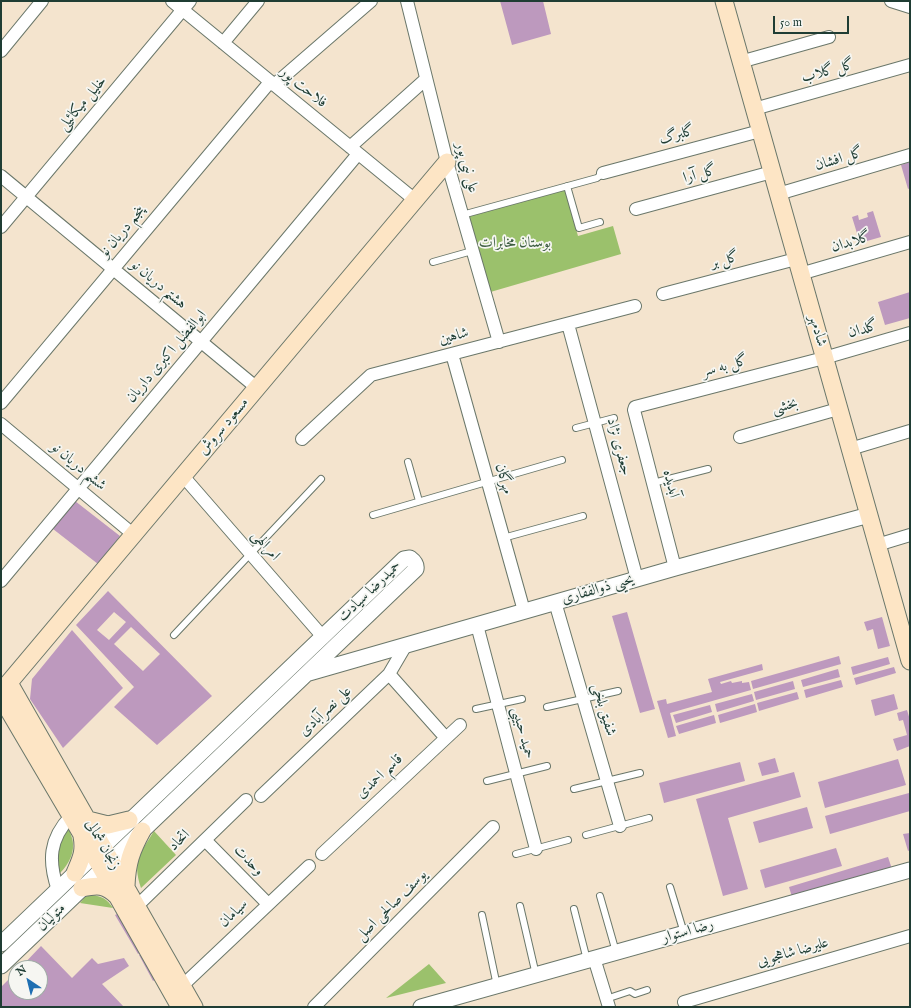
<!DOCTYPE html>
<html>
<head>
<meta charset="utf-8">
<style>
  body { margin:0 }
  #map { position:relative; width:911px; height:1008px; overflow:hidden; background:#f4e4ce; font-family:"IM FELL English",serif }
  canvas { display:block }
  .frame { position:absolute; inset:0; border:2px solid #1f3d34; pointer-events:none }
  .north { position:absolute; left:8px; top:960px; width:40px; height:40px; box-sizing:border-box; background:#f6f6f2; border:1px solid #a0aca6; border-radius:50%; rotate:325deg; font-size:11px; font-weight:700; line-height:16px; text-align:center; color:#1f3d34 }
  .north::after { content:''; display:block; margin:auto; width:14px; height:18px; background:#1f6fb2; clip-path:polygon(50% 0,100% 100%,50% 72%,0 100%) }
  .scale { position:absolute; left:773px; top:16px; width:76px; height:18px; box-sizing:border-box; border:2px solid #1f3d34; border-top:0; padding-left:5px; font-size:12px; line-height:14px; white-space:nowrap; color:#1f3d34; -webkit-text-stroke:3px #f6f6f2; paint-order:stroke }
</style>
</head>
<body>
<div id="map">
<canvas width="911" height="1008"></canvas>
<div class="frame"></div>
<div class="north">N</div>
<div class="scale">50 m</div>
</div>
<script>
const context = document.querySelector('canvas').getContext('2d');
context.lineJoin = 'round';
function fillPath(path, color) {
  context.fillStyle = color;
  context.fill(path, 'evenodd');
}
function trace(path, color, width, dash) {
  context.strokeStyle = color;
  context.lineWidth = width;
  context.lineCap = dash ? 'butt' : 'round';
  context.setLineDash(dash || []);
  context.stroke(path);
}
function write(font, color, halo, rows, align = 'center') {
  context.font = font + ' "IM FELL English",Amiri,serif';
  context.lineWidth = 3.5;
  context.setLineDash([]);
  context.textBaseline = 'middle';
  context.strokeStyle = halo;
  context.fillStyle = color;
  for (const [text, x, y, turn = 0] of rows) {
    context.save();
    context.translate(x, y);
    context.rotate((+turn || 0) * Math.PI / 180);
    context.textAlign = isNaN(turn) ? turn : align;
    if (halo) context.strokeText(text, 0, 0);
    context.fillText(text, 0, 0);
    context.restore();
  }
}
fillPath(new Path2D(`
  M 565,190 L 578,236 L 613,226 L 621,254 L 487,293 L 467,217 Z
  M 69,828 C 70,833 73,839 73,844 C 74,856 66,868 57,876 L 54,862 L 60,840 Z
  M 154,831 L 176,855 L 141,888 C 132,860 140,854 154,831 Z
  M 91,895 C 102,896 107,899 113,908 L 80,903 L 85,897 Z
  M 429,964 L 446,983 L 386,998 Z`), '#9bc16c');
fillPath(new Path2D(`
  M 500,1 L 543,1 L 551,34 L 512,45 Z
  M 910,162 L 910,188 L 908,189 L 901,165 Z
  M 873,211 L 881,237 L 860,243 L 852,217 L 858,215 L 859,220 L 868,217 L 867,213 Z
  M 910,292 L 910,318 L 885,325 L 878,302 Z
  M 75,501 L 120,536 L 98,564 L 53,529 Z
  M 108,591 L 212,696 L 157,745 L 114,707 L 134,687 L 76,625 ZM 114,612 L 126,622 L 109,640 L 97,630 ZM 131,627 L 160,654 L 143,671 L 114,644 Z
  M 627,612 L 655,709 L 640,713 L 612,616 Z
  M 882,617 L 890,646 L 878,649 L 873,629 L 867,631 L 864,622 Z
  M 72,630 L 123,688 L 63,748 L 30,699 L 32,679 Z
  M 839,656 L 841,664 L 753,689 L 751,681 Z
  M 888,657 L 890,664 L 853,675 L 851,667 Z
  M 762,664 L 763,670 L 720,682 L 721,684 L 731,681 L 732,683 L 742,681 L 742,683 L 749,682 L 751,690 L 670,713 L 676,736 L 668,738 L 657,701 L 666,699 L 667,704 L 712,692 L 708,679 Z
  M 894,667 L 896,673 L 856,685 L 854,678 Z
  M 838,669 L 840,677 L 803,687 L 801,680 Z
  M 841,680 L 843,687 L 806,698 L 804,690 Z
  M 793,681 L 795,689 L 756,700 L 754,692 Z
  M 797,692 L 799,699 L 759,711 L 757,703 Z
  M 752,694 L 754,701 L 717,712 L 715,704 Z
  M 894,694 L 898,709 L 875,716 L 871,700 Z
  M 755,704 L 757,712 L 720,723 L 718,715 Z
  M 710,705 L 712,712 L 676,723 L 673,715 Z
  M 907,710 L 910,720 L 910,746 L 897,751 L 893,739 L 907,735 L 903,720 L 899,721 L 897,713 Z
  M 714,715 L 716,723 L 679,734 L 676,726 Z
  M 775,758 L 779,772 L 762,776 L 758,763 Z
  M 898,759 L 906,785 L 825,808 L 818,782 Z
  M 740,762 L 745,781 L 664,803 L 659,783 Z
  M 794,772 L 801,797 L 728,818 L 748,889 L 723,896 L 696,799 Z
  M 909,793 L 910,811 L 830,834 L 825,816 Z
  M 807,807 L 813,828 L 759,843 L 753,822 Z
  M 910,833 L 910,850 L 908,851 L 903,834 Z
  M 836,848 L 842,866 L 765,888 L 760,870 Z
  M 888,857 L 892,869 L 792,897 L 789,887 Z
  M 121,912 L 143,951 L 138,954 L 115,915 Z
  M 41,946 L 72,978 L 92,958 L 98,964 L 124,958 L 129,966 L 102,984 L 124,1007 L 1,1007 L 1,987 L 16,972 L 16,992 L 40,992 L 40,968 L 20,968 Z
  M 143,952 L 158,978 L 153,981 L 139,955 Z`), '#bd99be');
const service = new Path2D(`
  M 567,186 L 579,228 L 600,222
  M 462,215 L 597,178 L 603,173
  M 433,262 L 472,251
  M 576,428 L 614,418
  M 408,462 L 419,501
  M 653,483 L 708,469
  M 373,515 L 562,460
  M 503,538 L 583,516
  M 174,635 L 321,479
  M 547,707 L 618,691
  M 476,709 L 522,699
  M 487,781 L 547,766
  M 574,789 L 640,773
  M 586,835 L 649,818
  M 516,854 L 568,840
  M 670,887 L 684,933
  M 600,896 L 616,952
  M 520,906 L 536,975
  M 574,909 L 587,960
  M 482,915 L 497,986
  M 606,999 L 630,991 L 635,994 L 647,990`);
const minor = new Path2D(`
  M 172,1 L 415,200
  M 407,1 L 447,162 L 499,342
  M 891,1 L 910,7
  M 223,43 L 258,1
  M 1,51 L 42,1
  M 740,62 L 829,37
  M 274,85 L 371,1
  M 754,109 L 910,65
  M 350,147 L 426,79
  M 603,173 L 760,131
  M 1,176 L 257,388
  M 778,194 L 910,155
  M 636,209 L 772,172
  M 1,227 L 190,1
  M 800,274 L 910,242
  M 663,294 L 796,259
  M 568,324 L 637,579
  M 452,354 L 524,611
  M 1,403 L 270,82
  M 1,424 L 134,535
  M 740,437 L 838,409
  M 302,439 L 371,375 L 635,306
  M 850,449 L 910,431
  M 183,476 L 323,637
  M 877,545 L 910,535
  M 675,568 L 634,410 L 635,407 L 824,358 L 910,333
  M 1,581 L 358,154
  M 555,602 L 620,826
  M 477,625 L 536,849
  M 389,674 L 446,738
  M 261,796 L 389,674 L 406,645
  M 205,840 L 268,904
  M 322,854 L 460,725
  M 58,890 C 48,861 49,839 71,816
  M 137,906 L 246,800
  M 594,958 L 609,1007
  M 182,986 L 309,866
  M 684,1002 L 910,936
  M 314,1007 L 493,827`);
const tertiary = new Path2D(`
  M 309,673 L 675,568 L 869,515
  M 1,944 L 404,559 L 410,558 C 414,561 417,564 416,569 L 1,966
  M 421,1007 L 910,870`);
const secondary = new Path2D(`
  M 724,1 L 910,661
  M 9,683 L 194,1007
  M 1,692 L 447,162
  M 1,697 L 94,855 L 180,1007
  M 88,820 L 108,825 L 129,820
  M 75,873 C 81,859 85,852 82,836
  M 126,886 C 127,863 131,851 142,831
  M 82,888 C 97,885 105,884 117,896`);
trace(service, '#6a776a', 8);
trace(minor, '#6a776a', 14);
trace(tertiary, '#6a776a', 17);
trace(secondary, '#6a776a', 19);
trace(service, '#fff', 6);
trace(minor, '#fff', 12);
trace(tertiary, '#fff', 15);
trace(secondary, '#fde5c5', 17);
write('15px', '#1f3d34', '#f6f6f2', [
  ["گل گلاب",828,72,-15],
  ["فلاحت پور",303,88,39],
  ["خلیل میکائیلی",83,104,-50],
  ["گلبرگ",677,136,-15],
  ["گل افشان",839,160,-16],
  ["علی نبی پور",466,168,75],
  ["گل آرا",700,175,-15],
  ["پنجم دریان‌ نو",123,232,-50],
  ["گلابدان",851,243,-16],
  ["گل بر",725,261,-15],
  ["هشتم دریان‌ نو",158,285,40],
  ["گلدان",863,330,-16],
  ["شادمهر",817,331,74],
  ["شاهین",454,337,-15],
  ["ابوالفضل اکبری داریان",167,357,-50],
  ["گل به سر",725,367,-15],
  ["بخشی",785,407,-16],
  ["مسعود سروش",224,427,-50],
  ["جعفری نژاد",618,447,75],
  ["ششم دریان‌ نو",78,467,40],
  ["مهرگان",503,479,74],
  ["آبدیده",670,484,75],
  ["امرالهی",265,546,49],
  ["یحیی ذوالفقاری",598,590,-16],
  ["حمیدرضا سیادت",370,592,-44],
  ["شفیق بلخی",603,710,74],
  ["علی نصرآبادی",326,712,-43],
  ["حمید حبیبی",522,733,75],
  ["قاسم احمدی",380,777,-43],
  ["اتحاد",180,841,-44],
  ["زنجان شمالی",102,845,60],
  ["وحدت",248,861,46],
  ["یوسف صالحی اصل",392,906,-45],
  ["سیامان",234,914,-44],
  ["متولیان",52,918,-44],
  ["رضا استوار",688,932,-16],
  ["علیرضا شاهجویی",793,953,-16]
]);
write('15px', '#3e5e42', '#f6f6f2', [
  ["بوستان مخابرات",515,244]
]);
</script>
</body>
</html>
